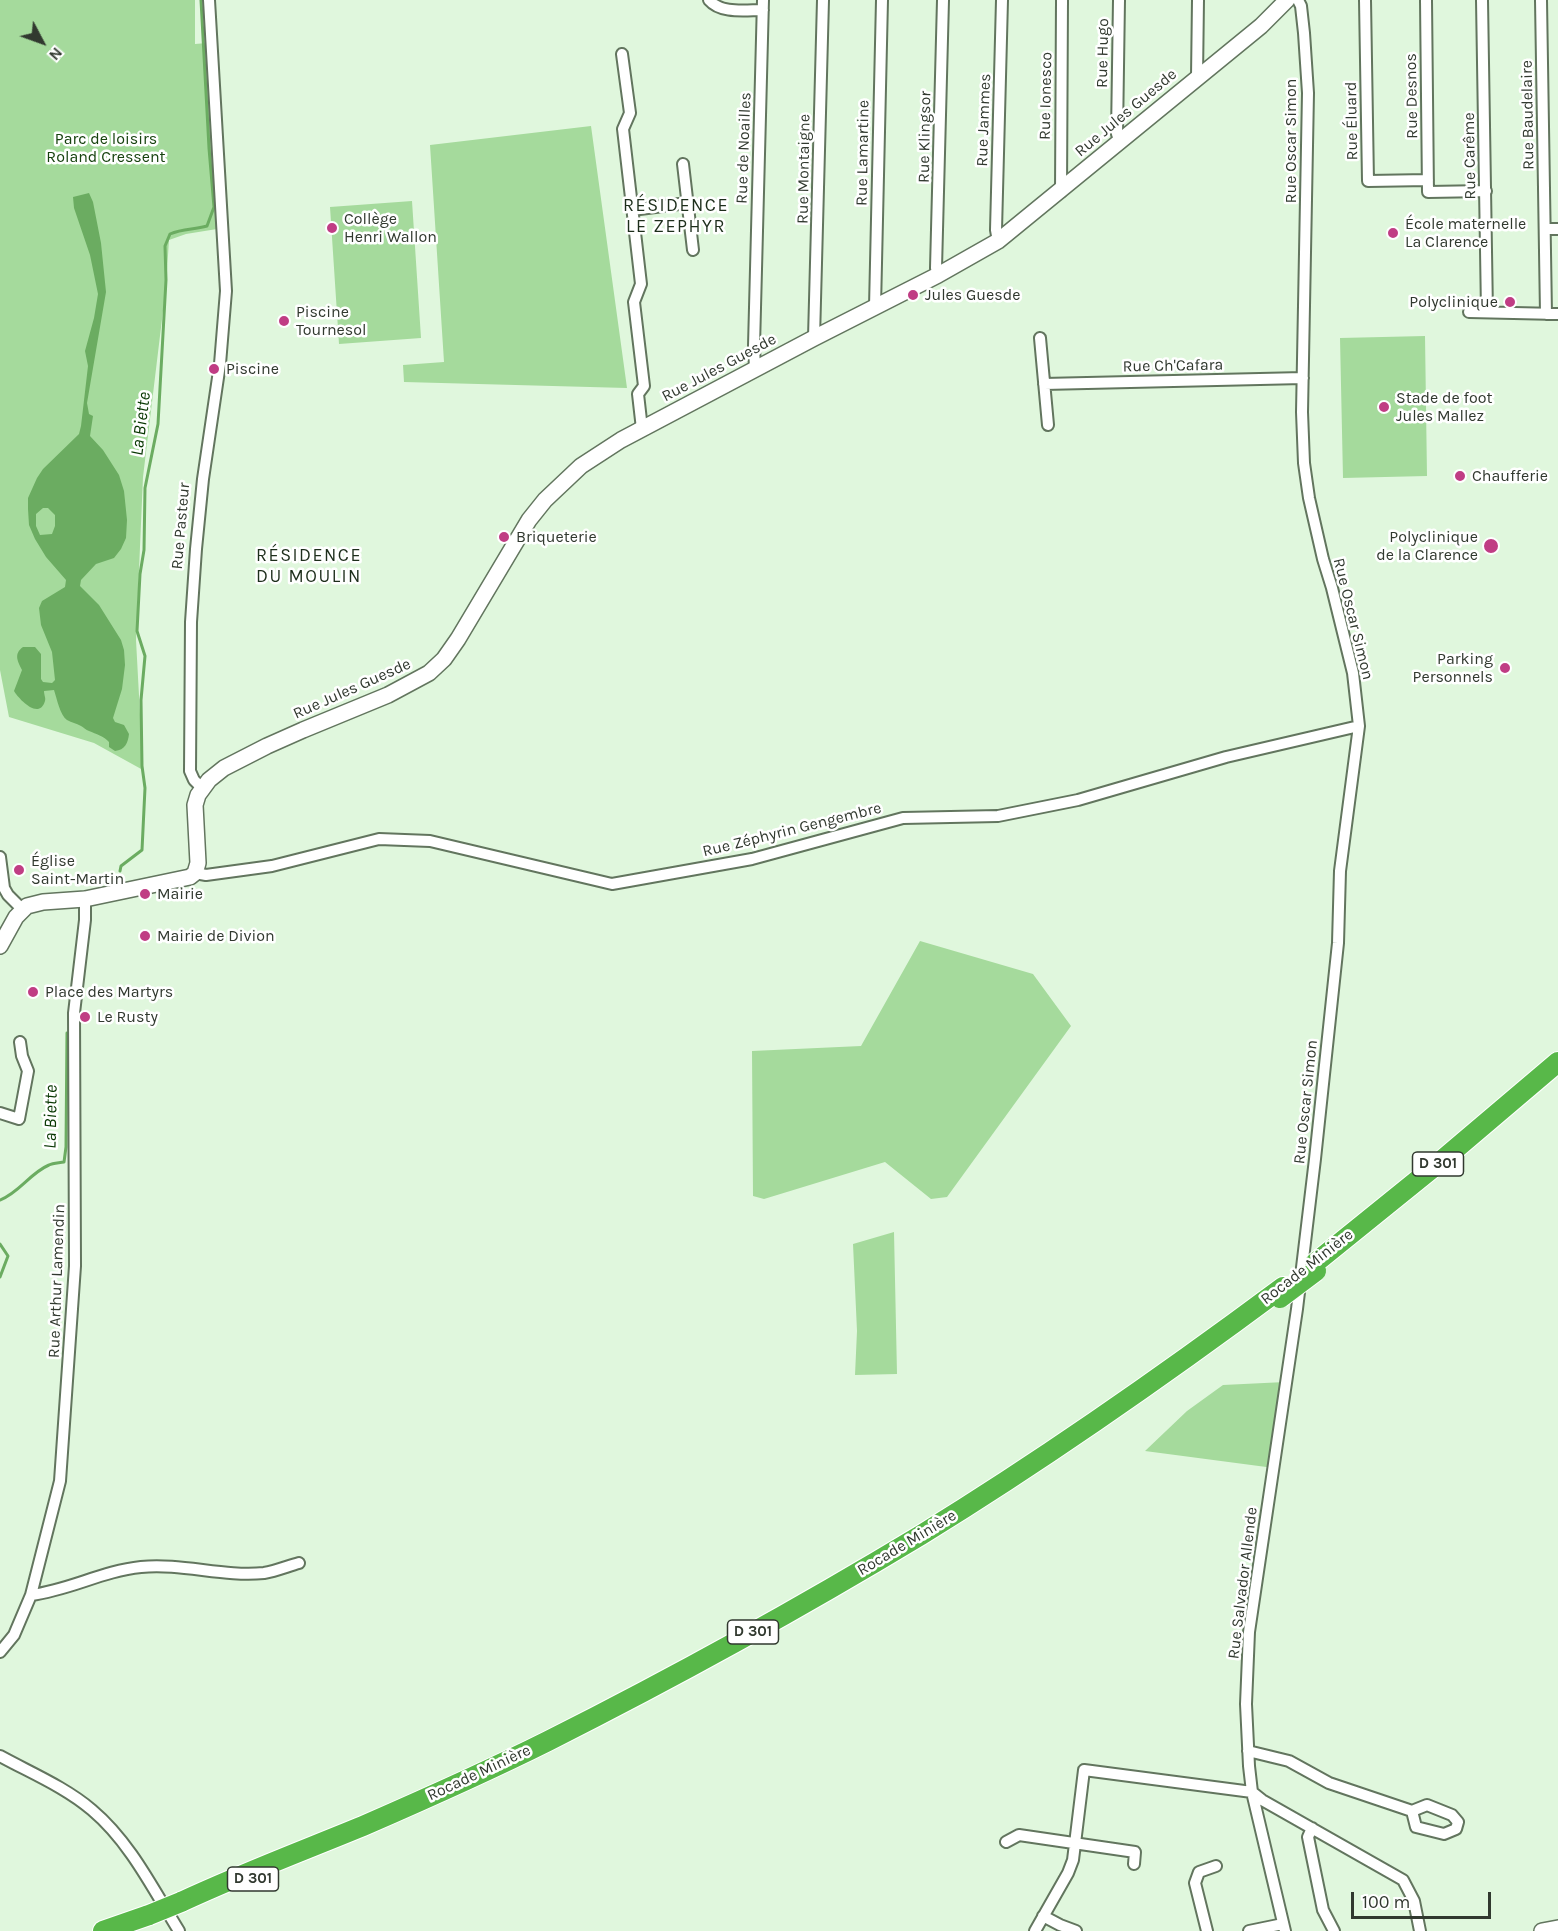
<!DOCTYPE html>
<html>
<head>
<meta charset="utf-8">
<style>
  body { margin:0 }
  #map { position:relative; width:1558px; height:1931px; overflow:hidden; background:#e0f7dd; font-family:Karla,sans-serif }
  canvas { display:block }
  .north { position:absolute; left:12px; top:12px; width:60px; height:60px; -webkit-text-stroke:4px #fff; paint-order:stroke; rotate:131deg; font-size:16px; font-weight:700; line-height:24px; text-align:center; color:#31392f }
  .north::after { content:''; display:block; margin:auto; width:21px; height:27px; background:#31392f; clip-path:polygon(50% 0,100% 100%,50% 72%,0 100%) }
  .scale { position:absolute; left:1351px; top:1892px; width:140px; height:27px; box-sizing:border-box; border:3px solid #31392f; border-top:0; padding-left:8px; font-size:18px; line-height:21px; white-space:nowrap; color:#31392f; -webkit-text-stroke:4px #fff; paint-order:stroke }
</style>
</head>
<body>
<div id="map">
<canvas width="1558" height="1931"></canvas>
<div class="north">N</div>
<div class="scale">100 m</div>
</div>
<script>
const context = document.querySelector('canvas').getContext('2d');
context.lineJoin = 'round';
function fillPath(path, color) {
  context.fillStyle = color;
  context.fill(path, 'evenodd');
}
function trace(path, color, width, dash) {
  context.strokeStyle = color;
  context.lineWidth = width;
  context.lineCap = dash ? 'butt' : 'round';
  context.setLineDash(dash || []);
  context.stroke(path);
}
function write(font, color, halo, rows, align = 'center') {
  context.font = font + ' Karla,sans-serif';
  context.lineWidth = 5;
  context.setLineDash([]);
  context.textBaseline = 'middle';
  context.strokeStyle = halo;
  context.fillStyle = color;
  for (const [text, x, y, turn = 0] of rows) {
    context.save();
    context.translate(x, y);
    context.rotate((+turn || 0) * Math.PI / 180);
    context.textAlign = isNaN(turn) ? turn : align;
    if (halo) context.strokeText(text, 0, 0);
    context.fillText(text, 0, 0);
    context.restore();
  }
}
fillPath(new Path2D(`
  M 0,0 L 195,0 L 195,44 L 207,43 L 217,229 L 186,234 L 169,240 L 166,286 L 143,477 L 136,640 L 143,770 L 94,743 L 9,717 L 0,670 Z
  M 591,126 L 627,388 L 404,382 L 403,365 L 444,362 L 430,145 Z
  M 412,201 L 421,338 L 339,344 L 330,207 Z
  M 1425,336 L 1427,476 L 1343,478 L 1340,338 Z
  M 920,941 L 1033,974 L 1071,1026 L 947,1197 L 931,1199 L 885,1162 L 764,1199 L 753,1196 L 752,1051 L 861,1046 Z
  M 894,1232 L 897,1374 L 855,1375 L 857,1331 L 853,1244 Z
  M 1285,1382 L 1274,1468 L 1145,1451 L 1187,1411 L 1223,1385 Z`), '#a5da9c');
fillPath(new Path2D(`
  M 89,193 L 93,202 L 101,243 L 106,292 L 87,403 L 89,414 L 93,416 L 90,436 L 103,450 L 119,475 L 124,491 L 127,520 L 126,538 L 121,549 L 114,558 L 96,564 L 81,580 L 80,586 L 99,605 L 121,640 L 124,650 L 125,665 L 122,689 L 113,718 L 115,722 L 124,725 L 129,734 C 128,743 125,750 115,751 L 109,747 L 109,742 C 104,736 96,734 89,731 C 86,730 83,727 81,726 C 76,723 72,723 67,720 C 60,715 57,699 54,690 L 44,691 C 44,695 46,698 45,701 C 39,721 18,698 14,691 L 22,670 C 18,662 13,654 23,647 L 35,647 L 41,654 L 41,679 L 43,682 L 52,683 L 55,680 L 52,652 L 41,625 L 39,608 L 42,601 L 65,587 L 66,580 L 46,557 L 35,539 L 29,525 L 28,509 L 28,498 L 37,478 L 43,469 L 79,434 L 81,426 L 88,366 L 85,351 L 94,318 L 98,294 L 90,255 L 74,208 L 73,197 ZM 43,508 L 48,508 L 55,515 L 55,526 L 52,534 L 40,535 L 36,526 L 36,514 Z`), '#6bac61');
trace(new Path2D(`
  M 120,871 L 121,866 L 142,850 L 145,788 L 142,766 L 141,700 L 145,656 L 137,631 L 140,574 L 144,550 L 145,488 L 158,424 L 166,280 L 165,246 L 170,234 C 183,228 194,230 207,226 L 214,207 L 209,148 L 201,0
  M 0,1200 C 19,1193 30,1173 49,1165 C 53,1163 59,1163 64,1162 L 66,1147 L 67,1033
  M 0,1244 L 8,1256 L 0,1277`), '#6bac61', 3);
const street = new Path2D(`
  M 709,0 C 721,14 745,10 763,10
  M 1119,0 L 1117,134 L 1120,142
  M 1365,0 L 1368,181 L 1428,180
  M 1426,0 L 1428,192 L 1486,191
  M 1482,0 L 1487,312
  M 1541,0 L 1546,314
  M 622,54 L 630,113 L 623,129 L 641,284 L 634,302 L 644,386 L 638,394 L 642,429
  M 1197,77 L 1198,0
  M 683,164 L 693,250
  M 1061,192 L 1062,0
  M 632,210 L 687,203
  M 1545,229 L 1558,229
  M 998,241 L 996,230 L 1002,0
  M 938,275 L 936,268 L 943,0
  M 875,307 L 882,0
  M 1469,312 L 1558,314
  M 814,338 L 823,0
  M 1040,338 L 1048,425
  M 755,369 L 754,346 L 763,0
  M 1044,384 L 1303,378
  M 202,788 L 194,780 L 190,771 L 191,622 L 196,549 L 203,479 L 220,364 L 226,291 L 209,0
  M 0,857 L 4,888 L 8,895 L 22,909
  M 195,873 L 206,875 L 272,866 L 379,839 L 430,841 L 612,884 L 752,859 L 903,818 L 998,816 L 1078,800 L 1226,757 L 1359,726
  M 0,1113 L 19,1119 L 28,1071 L 22,1056 L 20,1042
  M 31,1595 C 70,1590 102,1571 141,1567 C 182,1563 223,1577 264,1573 C 276,1571 288,1566 299,1563
  M 0,1652 L 14,1635 L 31,1595 L 60,1481 L 75,1266 L 74,1013 L 85,920 L 85,899
  M 1248,1751 L 1289,1761 L 1329,1783 L 1412,1811 L 1416,1827 L 1444,1834 L 1456,1829 L 1458,1822 L 1452,1815 L 1427,1805 L 1412,1811
  M 0,1756 C 31,1773 65,1787 92,1810 C 130,1842 153,1889 179,1931
  M 1312,1828 L 1308,1837 L 1323,1910 L 1334,1931
  M 1006,1842 L 1019,1835 L 1135,1852 L 1134,1864
  M 1043,1916 L 1060,1925 L 1076,1931
  M 1035,1931 L 1068,1873 L 1073,1860 L 1084,1770 L 1252,1792 L 1262,1800 L 1403,1880 L 1414,1901 L 1420,1931
  M 1207,1931 L 1195,1883 L 1199,1872 L 1216,1866
  M 1249,1931 L 1283,1924
  M 1285,1931 L 1252,1792 L 1249,1766 L 1246,1704 L 1249,1632 L 1297,1309 L 1315,1159 L 1338,943 L 1340,871 L 1359,726 L 1353,673 L 1332,588 L 1323,559 L 1309,498 L 1304,463 L 1302,412 L 1308,93 L 1304,33 L 1301,6 L 1298,0`);
const secondary = new Path2D(`
  M 0,946 L 16,917 L 27,906 L 43,902 L 85,899 L 190,877 L 195,873 L 198,863 L 195,805 L 198,795 L 209,780 L 224,768 L 267,746 L 303,730 L 388,695 L 429,673 L 444,659 L 458,639 L 529,520 L 545,500 L 581,466 L 621,440 L 814,338 L 938,275 L 998,241 L 1261,26 L 1287,0
  M 1542,1931 L 1558,1928`);
const highway = new Path2D(`
  M 1315,1263 L 1440,1162 L 1558,1062
  M 181,1902 C 241,1874 302,1851 363,1826 C 425,1799 488,1771 548,1741 C 675,1677 800,1608 921,1535 C 1046,1458 1166,1374 1283,1287
  M 103,1931 L 149,1915`);
trace(street, '#62755e', 14);
trace(secondary, '#62755e', 18);
trace(highway, '#fff', 22);
trace(street, '#fff', 10);
trace(secondary, '#fff', 15);
trace(highway, '#58b849', 20);
const highwayBridge = new Path2D(`
  M 1280,1298 L 1316,1271
  M 149,1915 L 181,1902`);
trace(highwayBridge, '#fff', 22, []);
trace(highwayBridge, '#58b849', 20);
for (const [x, y, r, color] of [
  [332,228,6,"#c03d84"],
  [1393,233,6,"#c03d84"],
  [913,295,6,"#c03d84"],
  [1510,302,6,"#c03d84"],
  [284,321,6,"#c03d84"],
  [214,369,6,"#c03d84"],
  [1384,407,6,"#c03d84"],
  [1460,476,6,"#c03d84"],
  [504,537,6,"#c03d84"],
  [1491,546,8,"#c03d84"],
  [1505,668,6,"#c03d84"],
  [19,870,6,"#c03d84"],
  [145,894,6,"#c03d84"],
  [145,936,6,"#c03d84"],
  [33,992,6,"#c03d84"],
  [85,1017,6,"#c03d84"]
]) {
  const dot = new Path2D();
  dot.arc(x, y, r, 0, 2 * Math.PI);
  context.fillStyle = color;
  context.fill(dot);
  trace(dot, '#fff', 2);
}
for (const [x, y, w] of [
  [1438,1164,51],
  [753,1632,51],
  [253,1879,51]
]) {
  const box = new Path2D();
  box.roundRect(x - w / 2, y - 12, w, 24, 4.5);
  context.fillStyle = '#fff';
  context.fill(box);
  trace(box, '#31392f', 1.5);
}
write('bold 15px', '#31392f', null, [
  ["D 301",1438,1164],
  ["D 301",753,1632],
  ["D 301",253,1879]
]);
write('16px', '#31392f', '#fff', [
  ["Rue Hugo",1103,53,-89],
  ["Rue Ionesco",1046,96,-89],
  ["Rue Desnos",1412,96,-91],
  ["Rue Jules Guesde",1126,113,-40],
  ["Rue Baudelaire",1528,115,-91],
  ["Rue Jammes",984,120,-88],
  ["Rue Éluard",1352,121,-91],
  ["Rue Klingsor",925,137,-89],
  ["Rue Oscar Simon",1291,141,-90],
  ["Rue de Noailles",744,148,-88],
  ["Rue Lamartine",863,153,-89],
  ["Rue Carême",1470,156,-91],
  ["Rue Montaigne",804,169,-89],
  ["Rue Ch'Cafara",1173,366,-1],
  ["Rue Jules Guesde",719,368,-28],
  ["Rue Pasteur",181,526,-85],
  ["Rue Oscar Simon",1353,619,76],
  ["Rue Jules Guesde",352,689,-24],
  ["Rue Zéphyrin Gengembre",792,830,-14],
  ["Rue Oscar Simon",1306,1102,-84],
  ["Rocade Minière",1307,1267,-38],
  ["Rue Arthur Lamendin",57,1281,-88],
  ["Rocade Minière",907,1543,-31],
  ["Rue Salvador Allende",1243,1583,-83],
  ["Rocade Minière",479,1773,-25]
]);
write('16px', '#16420e', '#fff', [
  ["Parc de loisirs",106,139],
  ["Roland Cressent",106,157]
]);
write('16px', '#31392f', '#fff', [
  ["Collège",344,219],
  ["Henri Wallon",344,237],
  ["École maternelle",1405,224],
  ["La Clarence",1405,242],
  ["Jules Guesde",925,295],
  ["Polyclinique",1498,302,"right"],
  ["Piscine",296,312],
  ["Tournesol",296,330],
  ["Piscine",226,369],
  ["Stade de foot",1396,398],
  ["Jules Mallez",1396,416],
  ["Chaufferie",1472,476],
  ["Briqueterie",516,537],
  ["Polyclinique",1478,537,"right"],
  ["de la Clarence",1478,555,"right"],
  ["Parking",1493,659,"right"],
  ["Personnels",1493,677,"right"],
  ["Église",31,861],
  ["Saint-Martin",31,879],
  ["Mairie",157,894],
  ["Mairie de Divion",157,936],
  ["Place des Martyrs",45,992],
  ["Le Rusty",97,1017]
], 'left');
context.letterSpacing = '1.5px';
write('18px', '#1d2e1b', '#fff', [
  ["RÉSIDENCE",676,206],
  ["LE ZEPHYR",676,227],
  ["RÉSIDENCE",309,556],
  ["DU MOULIN",309,577]
]);
context.letterSpacing = '0px';
write('italic 18px', '#083702', '#fff', [
  ["La Biette",141,424,-83],
  ["La Biette",51,1117,-89]
]);
</script>
</body>
</html>
